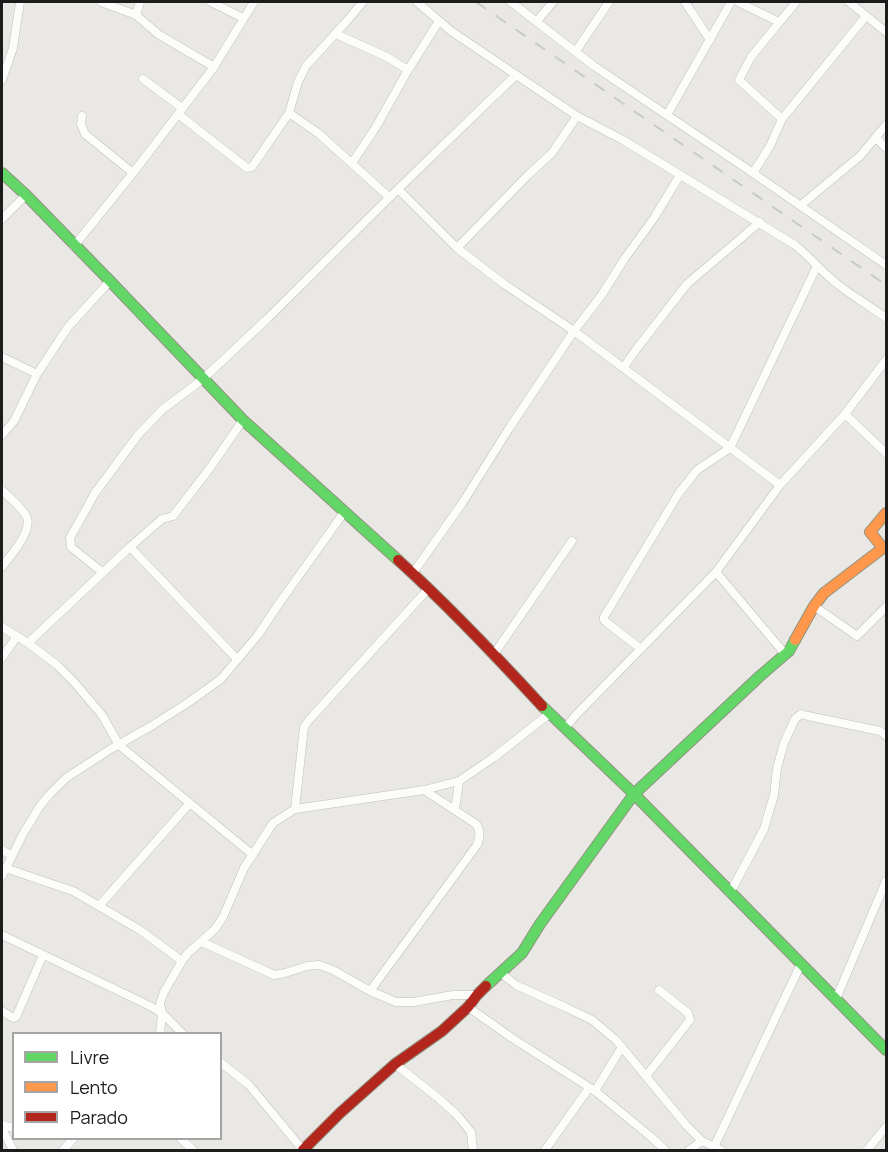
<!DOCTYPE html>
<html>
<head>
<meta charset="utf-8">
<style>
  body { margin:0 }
  #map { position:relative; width:888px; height:1152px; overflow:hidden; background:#eae8e5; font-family:Manrope,sans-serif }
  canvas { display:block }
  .frame { position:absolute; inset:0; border:3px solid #1c1c1c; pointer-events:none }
  .legend { position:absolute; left:12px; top:1032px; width:210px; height:108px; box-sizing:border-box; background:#fff; border:2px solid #a4a4a4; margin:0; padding:8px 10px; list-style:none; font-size:18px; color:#1c1c1c }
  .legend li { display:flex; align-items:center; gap:12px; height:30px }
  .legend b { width:30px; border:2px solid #a4a4a4 }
</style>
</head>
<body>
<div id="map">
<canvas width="888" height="1152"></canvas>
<div class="frame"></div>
<ul class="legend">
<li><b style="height:8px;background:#63d668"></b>Livre</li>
<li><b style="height:8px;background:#ff974d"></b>Lento</li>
<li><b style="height:8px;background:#b3261e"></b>Parado</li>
</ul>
</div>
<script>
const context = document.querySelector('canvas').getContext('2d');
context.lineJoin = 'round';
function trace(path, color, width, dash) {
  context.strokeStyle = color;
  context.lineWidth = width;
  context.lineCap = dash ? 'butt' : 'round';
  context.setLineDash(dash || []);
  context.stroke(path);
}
const street = new Path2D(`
  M 101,2 L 136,15 L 158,34 L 214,67
  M 211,2 L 243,18
  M 417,2 L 451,31 L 577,116 L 623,140 L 795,245 C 810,257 821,271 836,283 C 852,296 870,306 886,318
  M 511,2 L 594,66 L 753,173 L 886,265
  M 685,2 L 710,40
  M 738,2 L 779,22
  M 849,2 L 886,32
  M 136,15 L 140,2
  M 537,21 L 553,2
  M 336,34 L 387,57 L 408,70
  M 576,51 L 609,2
  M 143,79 L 182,108
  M 2,80 L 13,48 L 20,2
  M 289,113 L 318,133 L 389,197
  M 178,114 L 247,168 L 252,167 L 289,113 L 298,82 L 306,66 L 346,22 L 363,2
  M 667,115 L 731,2
  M 82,116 L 81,124 L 85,134 L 133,173
  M 782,119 L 739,80 L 751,57 L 796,2
  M 876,138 L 886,148
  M 352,163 L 376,127 L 408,70 L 439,21
  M 753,173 L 770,146 L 782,119 L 866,16
  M 398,189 L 457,248 L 504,284 L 574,331 L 780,485
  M 801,205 L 860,156 L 886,125
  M 2,219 L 26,195
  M 74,246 L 133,173 L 214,67 L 254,2
  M 457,248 L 528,175 L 552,153 L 577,116
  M 2,357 L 37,374
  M 623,368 L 638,347 L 687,284 L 760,222
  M 845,414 L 886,453
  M 2,435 L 14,421 L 37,374 L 68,327 L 110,281
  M 2,490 C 9,497 19,505 25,514 C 36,528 10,556 2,567
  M 130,547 L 162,519 L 173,516 L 210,468 L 243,420
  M 102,572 L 71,547 L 70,538 L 95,493 L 138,435 L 163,409 L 203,379 L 268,318 L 398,189 L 516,75
  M 716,572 L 785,654
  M 413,573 L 463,502 L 508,430 L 574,331 L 601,296 L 625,258 L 654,218 L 680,175
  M 814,606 L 857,636 L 886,607
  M 2,627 L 28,643 L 57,665 L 74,682 L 102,715 L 119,745 L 253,855
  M 28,643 L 130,547 L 237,659
  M 641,649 L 606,622 L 604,620 L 604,617 L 679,493 L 697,470 L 730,448 L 817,266
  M 494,654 L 572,541
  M 2,658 L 17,636
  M 565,728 L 575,716 L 716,572 L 780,485 L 845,414 L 886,360
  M 295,809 L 304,727 L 309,720 L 429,588
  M 455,810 L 459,781
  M 2,850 L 12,856
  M 5,868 L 73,891 L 140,930 L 182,961
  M 2,876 L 23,834 L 40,806 L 49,795 L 66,778 L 109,750 L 153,725 L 189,702 L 221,679 L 258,635 L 278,605 L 345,511
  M 730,893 L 764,829 L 774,795 L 777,768 L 784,743 L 795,719 L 801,714 L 808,716 L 880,731 L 886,736
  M 99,906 L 189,804
  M 2,935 L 150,1006 L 162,1013 L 183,1034
  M 202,942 L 274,975 L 285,973 L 307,966 L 319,965 L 333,970 L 370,991 L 396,1002 L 414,1002 L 453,995 L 477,995
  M 501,973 L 516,985 L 567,1008 L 592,1020 L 616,1040 L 686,1125 L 702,1141 L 721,1150
  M 370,991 L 477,845 C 480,837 481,831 476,824 L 424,790
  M 836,999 L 886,881
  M 468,1007 L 512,1038 L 595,1091 L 650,1136 L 665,1150
  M 2,1011 L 13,1018 L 16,1017 L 43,955
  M 160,1034 L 162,1013 L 160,1003 L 164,992 L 182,961 L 188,953 L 215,929 L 223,917 L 244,868 L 273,823 L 295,809 L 424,790 L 459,781 L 493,758 L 549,714
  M 220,1062 L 249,1085 L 303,1150
  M 395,1064 L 437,1097 L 456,1114 L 471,1132 L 473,1150
  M 646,1076 L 690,1020 L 688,1013 L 659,990
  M 595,1091 L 622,1047
  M 2,1125 L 14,1128
  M 2,1129 L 13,1150
  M 180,1138 L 193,1150
  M 714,1147 L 801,964
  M 63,1150 L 74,1138
  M 545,1150 L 589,1088
  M 689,1150 L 702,1141
  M 867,1150 L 886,1127`);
const fast = new Path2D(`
  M 2,173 L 26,195 L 110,281 L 243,420 L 398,560
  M 542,706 L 634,794 L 886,1050
  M 486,986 L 522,953 L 540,924 L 634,794 L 760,676 L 789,651 L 795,640`);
const slow = new Path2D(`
  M 795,640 L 814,606 L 824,593 L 883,548 L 870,532 L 886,513`);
const jam = new Path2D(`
  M 398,560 C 449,606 496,656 542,706
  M 303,1150 L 340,1113 L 395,1064 L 442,1031 L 468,1007 L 477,995 L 486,986`);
trace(street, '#c0bfbd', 9);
trace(fast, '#92927f', 12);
trace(slow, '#92927f', 12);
trace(jam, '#92927f', 12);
trace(street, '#fcfcfb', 8);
trace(fast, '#63d668', 10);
trace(slow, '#ff974d', 10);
trace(jam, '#b3261e', 10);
trace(new Path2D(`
  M 476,2 L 886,285`), '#c9c9c8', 2, [12, 12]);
</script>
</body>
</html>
